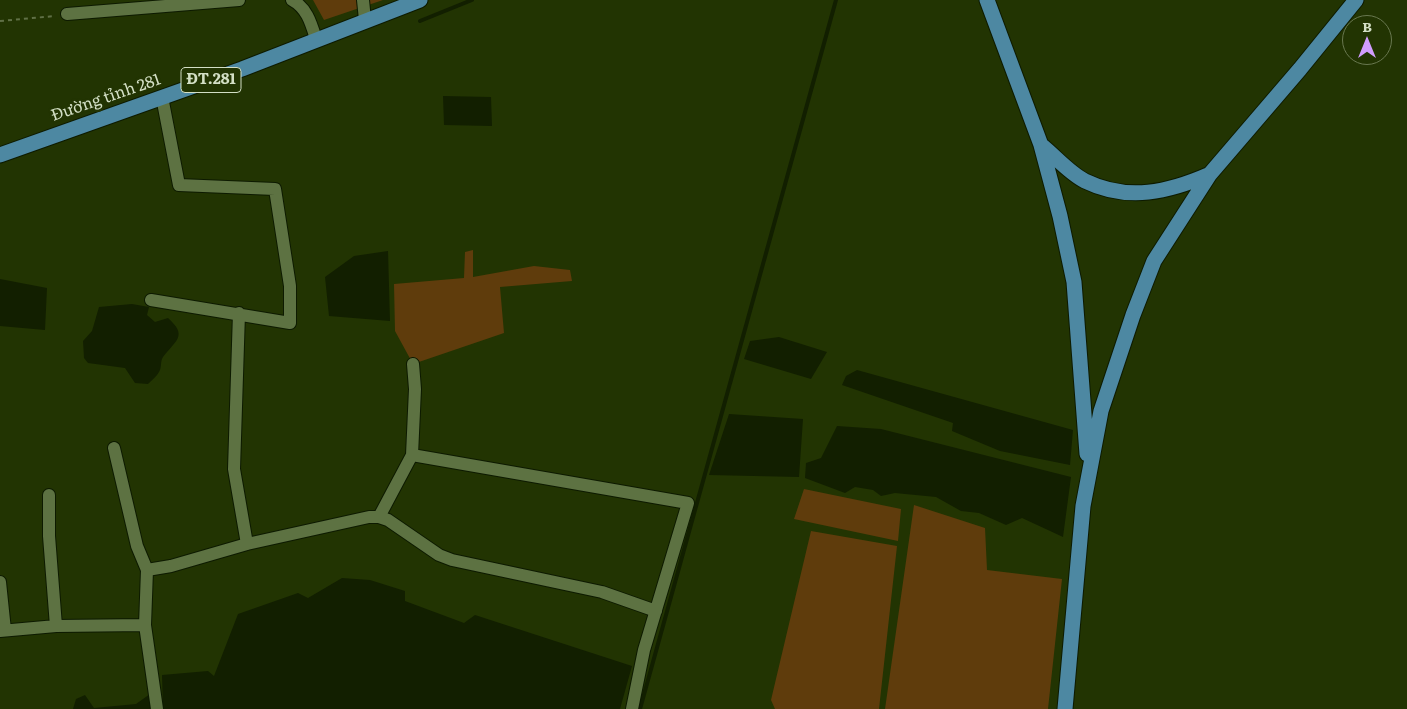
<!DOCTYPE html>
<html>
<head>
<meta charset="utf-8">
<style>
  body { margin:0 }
  #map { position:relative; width:1407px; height:709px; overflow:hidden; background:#223402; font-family:Literata,serif }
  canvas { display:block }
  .north { position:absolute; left:1342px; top:15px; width:50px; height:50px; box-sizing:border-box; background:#223402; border:1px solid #697850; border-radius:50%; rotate:0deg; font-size:14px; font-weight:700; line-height:20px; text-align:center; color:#d3dfc5 }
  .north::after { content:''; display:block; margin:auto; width:18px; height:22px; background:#d19dfe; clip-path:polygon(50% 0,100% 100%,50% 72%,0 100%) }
</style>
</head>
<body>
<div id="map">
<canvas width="1407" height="709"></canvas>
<div class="north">B</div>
</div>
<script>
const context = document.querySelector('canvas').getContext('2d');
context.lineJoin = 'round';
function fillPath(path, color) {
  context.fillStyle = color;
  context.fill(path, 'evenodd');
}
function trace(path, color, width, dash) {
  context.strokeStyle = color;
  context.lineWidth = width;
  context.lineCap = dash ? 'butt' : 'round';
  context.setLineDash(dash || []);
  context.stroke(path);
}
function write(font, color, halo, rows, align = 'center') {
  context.font = font + ' Literata,serif';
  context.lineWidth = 5;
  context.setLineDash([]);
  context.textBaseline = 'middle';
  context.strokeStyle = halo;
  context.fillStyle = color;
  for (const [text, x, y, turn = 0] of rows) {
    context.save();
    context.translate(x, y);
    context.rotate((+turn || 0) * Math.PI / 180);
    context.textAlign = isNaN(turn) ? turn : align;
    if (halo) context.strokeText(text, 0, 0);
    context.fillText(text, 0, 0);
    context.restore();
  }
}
fillPath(new Path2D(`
  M 313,0 L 383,0 L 324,20 Z
  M 473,250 L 473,277 L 534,266 L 570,270 L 572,281 L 500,287 L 504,333 L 413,364 L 395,331 L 394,284 L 464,278 L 465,252 Z
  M 804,489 L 901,509 L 898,541 L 794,519 Z
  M 914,505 L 985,528 L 987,570 L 1062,579 L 1048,709 L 885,709 Z
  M 811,531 L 897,546 L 879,709 L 775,709 L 771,700 Z`), '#5f3c0c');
fillPath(new Path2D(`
  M 443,96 L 491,97 L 492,126 L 444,125 Z
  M 388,251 L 390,321 L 329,316 L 325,277 L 354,256 Z
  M 0,279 L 47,288 L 45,330 L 0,326 Z
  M 132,304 L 149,307 L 147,315 L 155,322 L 168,318 C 188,336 176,340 163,357 C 160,361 162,368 159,372 C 157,376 152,380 148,384 L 135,383 L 125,368 L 88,363 L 84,358 L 83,341 L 92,331 L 99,307 Z
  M 779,337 L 827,352 L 811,379 L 744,359 L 750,341 Z
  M 857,370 L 1073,430 L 1070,465 L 1000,451 L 952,431 L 953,423 L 842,385 L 846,376 Z
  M 729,414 L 803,419 L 799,477 L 709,475 Z
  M 837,426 L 881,429 L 1071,477 L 1063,537 L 1022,518 L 1006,525 L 979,513 L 961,511 L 936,497 L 895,493 L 881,496 L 873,490 L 855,487 L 845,493 L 805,478 L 806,463 L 821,458 Z
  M 342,578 L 370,580 L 405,591 L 405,601 L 464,623 L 475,615 L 632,666 L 620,709 L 163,709 L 162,675 L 208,671 L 214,676 L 238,614 L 298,593 L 308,598 Z
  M 150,694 L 151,709 L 73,709 L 76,699 L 85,695 L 94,708 L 136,704 Z`), '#121f00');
trace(new Path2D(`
  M 420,21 L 472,0
  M 640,709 L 836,0`), '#121f00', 4);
const minor = new Path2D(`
  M 292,0 C 307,8 311,23 316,39
  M 363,0 L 365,20
  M 67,14 L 239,0
  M 151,300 L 290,323 L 290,286 L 275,189 L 179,185 L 162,97
  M 239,313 L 234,469 L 247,544
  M 114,448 L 137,546 L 147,570 L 145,625 L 157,709
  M 412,455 L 688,503 L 644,650 L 632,709
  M 49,495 L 49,536 L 56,626
  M 379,517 L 412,455 L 415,389 L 413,364
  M 147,570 L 171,566 L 247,544 L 369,517 L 379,517 L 388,520 L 439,555 L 452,560 L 602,592 L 656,611
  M 0,582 L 5,630
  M 0,631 L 56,626 L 145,625`);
const major = new Path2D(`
  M 987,0 L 1041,145 L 1060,216 L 1074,282 L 1087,454
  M 1041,145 C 1055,156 1069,173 1085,181 C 1128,202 1169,192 1210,174
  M 0,155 L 242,69 L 420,0
  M 1065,709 L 1083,506 L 1101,411 L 1133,315 L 1154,261 L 1210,174 L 1300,69 L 1356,0`);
trace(minor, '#0d1a00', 14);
trace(major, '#0d1a00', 17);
trace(new Path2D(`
  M 0,21 L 55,16`), '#607046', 2, [4, 4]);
trace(minor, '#5d7242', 12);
trace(major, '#4d88a2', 15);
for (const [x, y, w] of [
  [211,80,60]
]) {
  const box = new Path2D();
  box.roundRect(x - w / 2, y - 12.5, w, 25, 4);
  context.fillStyle = '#223402';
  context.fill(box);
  trace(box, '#d3dfc5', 1);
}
write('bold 15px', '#d3dfc5', null, [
  ["ĐT.281",211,80]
]);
write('16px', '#d3dfc5', '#223402', [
  ["Đường tỉnh 281",106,98,-19]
]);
</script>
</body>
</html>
